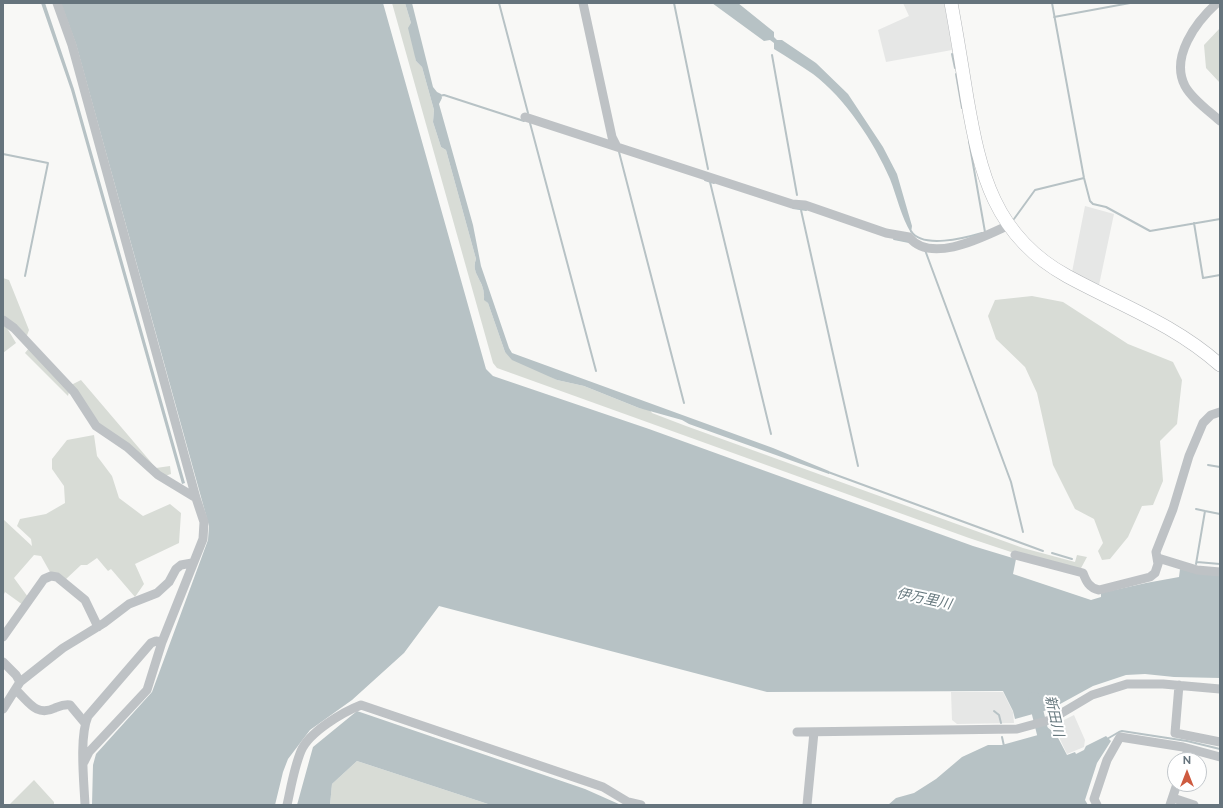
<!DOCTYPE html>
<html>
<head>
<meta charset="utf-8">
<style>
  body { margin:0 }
  #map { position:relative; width:1223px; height:808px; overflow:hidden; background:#f8f8f6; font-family:Raleway,sans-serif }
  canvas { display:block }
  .frame { position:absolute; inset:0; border:4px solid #66747d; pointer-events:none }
  .north { position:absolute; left:1167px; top:752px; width:40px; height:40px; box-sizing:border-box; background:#fff; border:1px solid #c2c7cb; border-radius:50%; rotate:0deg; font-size:11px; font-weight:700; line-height:16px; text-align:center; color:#66747d }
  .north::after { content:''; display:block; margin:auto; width:14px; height:18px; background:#ce5b40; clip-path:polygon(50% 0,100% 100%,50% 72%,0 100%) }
</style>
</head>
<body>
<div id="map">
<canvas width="1223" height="808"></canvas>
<div class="frame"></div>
<div class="north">N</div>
</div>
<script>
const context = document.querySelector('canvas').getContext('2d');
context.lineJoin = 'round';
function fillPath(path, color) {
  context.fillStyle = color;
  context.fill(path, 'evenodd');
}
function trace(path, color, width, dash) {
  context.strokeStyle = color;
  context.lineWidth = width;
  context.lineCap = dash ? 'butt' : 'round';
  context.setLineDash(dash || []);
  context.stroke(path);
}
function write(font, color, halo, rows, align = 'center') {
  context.font = font + ' Raleway,"Noto Sans JP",sans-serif';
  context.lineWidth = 4;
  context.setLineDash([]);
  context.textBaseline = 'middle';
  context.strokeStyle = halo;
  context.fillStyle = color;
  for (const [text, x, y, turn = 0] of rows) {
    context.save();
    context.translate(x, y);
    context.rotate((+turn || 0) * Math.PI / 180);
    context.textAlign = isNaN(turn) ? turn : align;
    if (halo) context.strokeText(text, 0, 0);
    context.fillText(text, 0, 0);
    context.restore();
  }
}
fillPath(new Path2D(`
  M 903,3 L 944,3 L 952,50 L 886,62 L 878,30 L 909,16 Z
  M 1085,206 L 1114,214 L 1099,285 L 1072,272 Z
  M 951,692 L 1003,692 L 1013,712 L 1014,723 L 957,724 L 952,720 Z
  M 1074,715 L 1085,740 L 1084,747 L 1067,754 L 1057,733 L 1050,727 Z`), '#e6e7e6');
fillPath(new Path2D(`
  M 392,3 L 405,3 L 411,23 L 416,61 L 422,67 L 434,110 L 433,122 L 441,147 L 446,150 L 476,259 C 470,274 486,281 484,299 L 488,303 L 505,352 L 557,380 L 584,386 L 639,408 L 650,410 L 652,413 L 686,426 L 1023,548 L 1075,562 L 1077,555 L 1087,557 L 1080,570 L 1020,555 L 969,538 L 497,368 L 493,363 Z
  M 1220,28 L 1220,83 L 1206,68 L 1204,45 Z
  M 3,278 L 9,280 L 29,330 L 26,338 L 3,317 Z
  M 1032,296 L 1063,302 L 1128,344 L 1173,362 L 1182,380 L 1177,424 L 1160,441 L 1163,481 L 1153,505 L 1142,506 L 1128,537 L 1110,559 L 1102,560 L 1098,551 L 1103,543 L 1094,519 L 1075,509 L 1053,465 L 1037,393 L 1025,367 L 996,339 L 988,316 L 995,300 Z
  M 3,325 L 7,328 L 16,343 L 3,353 Z
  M 29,348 L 69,392 L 68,396 L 25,353 Z
  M 81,380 L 156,468 L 170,466 L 171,474 L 165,476 L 96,422 L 71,385 Z
  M 94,435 L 97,456 L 112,476 L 119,498 L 143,516 L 170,504 L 181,513 L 179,543 L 135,564 L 144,584 L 135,597 L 111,569 L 108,571 L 97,558 L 87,565 L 81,565 L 65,580 L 50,572 L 41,556 L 34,555 L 14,578 L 28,597 L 23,605 L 5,592 L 3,596 L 3,519 L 32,546 L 31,539 L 17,526 L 20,519 L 46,514 L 65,503 L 64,486 L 52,469 L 52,459 L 67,440 Z
  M 357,761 L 491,805 L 330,805 L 332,784 Z
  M 34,780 L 54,802 L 54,805 L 9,805 Z`), '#d8dcd6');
fillPath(new Path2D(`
  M 41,3 L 45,3 L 74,89 L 185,483 L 182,484 L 71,90 Z
  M 61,3 L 383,3 L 486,369 L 493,376 L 649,429 L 973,546 L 1016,559 L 1013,574 L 1091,600 L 1101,597 L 1101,593 L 1146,583 L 1179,577 L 1180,569 L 1220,576 L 1220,678 L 1174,677 L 1145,674 L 1126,675 L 1093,686 L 1051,709 L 1015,719 L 1013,711 L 1003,691 L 767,692 L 439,606 L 404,653 L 352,700 L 310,730 L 288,759 L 283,772 L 275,805 L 92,805 L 93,765 L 96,754 L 152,692 L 208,540 L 209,526 L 76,44 Z
  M 405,3 L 412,3 L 433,87 L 437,92 L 441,94 L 442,98 L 439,104 L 473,225 L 481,266 L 509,348 L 512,353 L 773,448 L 829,471 L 829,474 L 689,424 L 682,420 L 639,408 L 584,386 L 557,380 L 512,360 L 505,352 L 488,303 L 484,300 C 486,280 470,275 476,259 L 446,150 L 441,147 L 433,122 L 434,110 L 422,67 L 416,61 L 408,28 L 411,23 Z
  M 712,3 L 738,3 L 774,32 L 774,37 L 777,40 L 782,40 L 816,63 L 848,94 L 883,147 L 897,174 L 912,226 L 911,233 C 901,216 897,197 890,179 C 874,142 845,98 813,74 C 800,65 787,57 774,49 L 774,43 L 770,40 L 764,41 Z
  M 357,711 L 585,789 L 621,805 L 491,805 L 357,761 L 332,784 L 330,805 L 297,805 L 313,747 Z
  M 1047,727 L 1056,734 L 1067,755 L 1075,752 L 1076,754 L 1084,750 L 1086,746 L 1106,736 L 1111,741 L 1097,763 L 1085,800 L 1088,805 L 888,805 L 896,798 L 914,793 L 936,779 L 962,757 L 988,745 L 1002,745 L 1038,735 L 1037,732 Z`), '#b7c2c5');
trace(new Path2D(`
  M 499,3 L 528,113
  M 674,3 L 708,169
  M 1052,3 L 1084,178 L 1090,201 L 1093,204 L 1106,207 L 1150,231 L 1220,219
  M 1054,17 L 1130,3
  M 952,54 L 955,68
  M 772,55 L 797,195
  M 956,74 L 962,108
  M 439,96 L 444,95 L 524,121
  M 530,123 L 596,371
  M 969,141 L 985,232
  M 619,152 L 684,403
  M 3,154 L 48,163 L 25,276
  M 705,180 L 714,183
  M 710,182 L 771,434
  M 793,208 L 806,210
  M 801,210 L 858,466
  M 1014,219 L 1035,190 L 1084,178
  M 1194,223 L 1203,278 L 1220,275
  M 911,231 C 922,249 965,238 982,233
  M 894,239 L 909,242
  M 925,250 L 1011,482 L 1023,532
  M 1208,465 L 1220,467
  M 828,472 L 1043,551
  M 1196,509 L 1205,511
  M 1052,553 L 1072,559
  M 1197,562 L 1220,564
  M 1196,564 L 1205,511 L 1220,514
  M 994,711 L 999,715 L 1001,723
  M 1002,737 L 1004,746
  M 1107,739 L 1119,732 L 1122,731 L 1187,741 L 1220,749`), '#b7c2c5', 2);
trace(new Path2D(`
  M 1034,698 L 1046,746`), '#b7c2c5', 12);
const highway = new Path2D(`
  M 951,3 C 957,35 962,67 967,98 C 980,173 994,236 1067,276 C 1120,305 1174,324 1220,365`);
trace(highway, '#b2b5b8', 14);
trace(new Path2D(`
  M 57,3 L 72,45 L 196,498
  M 583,3 L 612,137 L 616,145
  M 1217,3 C 1196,22 1170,57 1185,86 C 1192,99 1209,111 1220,121
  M 525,117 L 792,204 L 805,205 L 886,233 L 909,237 C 931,265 985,236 1009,225
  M 3,320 L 14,328 L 74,392 L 96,426 L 127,447 L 158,475 L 196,498 L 204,522 L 203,539 L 162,642 L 147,690 L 89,752 L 84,762
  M 1015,555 L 1083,573 C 1086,581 1089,588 1099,590 L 1150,577 L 1155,573 L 1158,564 L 1156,552 L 1173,509 L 1189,456 L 1203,423 L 1211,415 L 1220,412
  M 1158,558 L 1197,570 L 1220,572
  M 3,637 L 44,579 L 51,576 L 57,577 L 85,600 L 98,627
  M 3,662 L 16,675 L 20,682
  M 1179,685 L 1175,733 L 1220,742
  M 16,690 C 29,702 36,717 55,708 C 60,706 64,704 70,705 L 85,723
  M 3,709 L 20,682 L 63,648 L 104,623 L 129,604 L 157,593 L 169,582 L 176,569 L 181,565 L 192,563
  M 797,732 L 1017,729 L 1050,720 L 1092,695 L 1127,684 L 1163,684 L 1220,689
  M 1185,760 L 1188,749
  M 1173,798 L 1194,805
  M 85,805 C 84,782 79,737 88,716 L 151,643 L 156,641 L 162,642
  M 287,805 C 291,787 294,768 301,751 C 309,732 343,712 361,705 L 603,787 L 628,802 L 641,805
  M 807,805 L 814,732
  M 1097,805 L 1094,799 L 1107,760 L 1120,737 L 1183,747 L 1220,757
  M 1170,805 L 1177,784`), '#bec2c5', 9);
trace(highway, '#fff', 13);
write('italic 14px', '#67797f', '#fff', [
  ["伊万里川",924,599,12],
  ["新田川",1054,716,77]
]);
</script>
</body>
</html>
